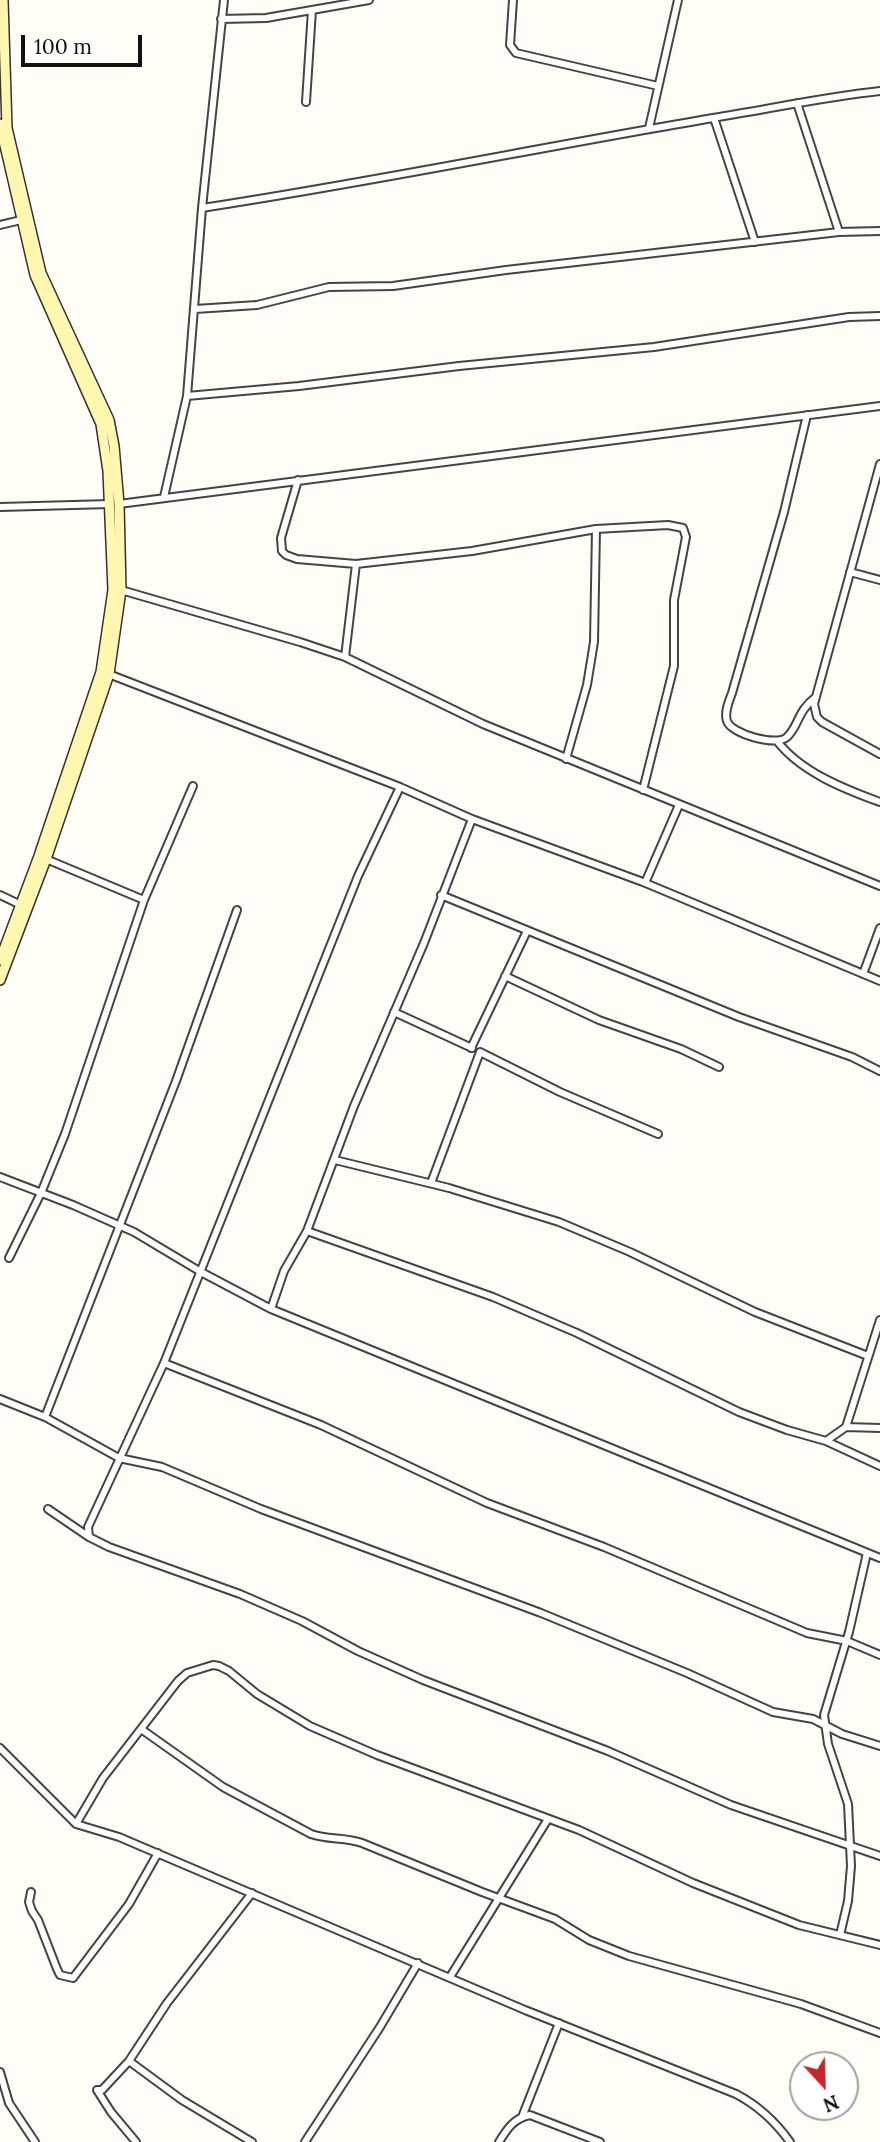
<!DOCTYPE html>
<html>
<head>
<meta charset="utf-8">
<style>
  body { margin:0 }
  #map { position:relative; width:880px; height:2142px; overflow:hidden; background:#fffdf5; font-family:Lora,serif }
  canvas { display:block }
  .north { position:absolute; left:789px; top:2051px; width:70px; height:70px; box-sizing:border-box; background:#fff; border:2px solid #a0a0a0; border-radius:50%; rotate:158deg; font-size:19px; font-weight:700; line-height:28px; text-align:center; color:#111 }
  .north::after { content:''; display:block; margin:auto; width:24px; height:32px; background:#c4262e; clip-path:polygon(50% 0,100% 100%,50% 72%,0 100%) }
  .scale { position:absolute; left:21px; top:35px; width:121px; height:32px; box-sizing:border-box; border:4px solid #111; border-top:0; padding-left:9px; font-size:21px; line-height:24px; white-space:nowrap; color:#111; -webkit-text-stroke:5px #fff; paint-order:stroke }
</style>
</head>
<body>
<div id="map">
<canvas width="880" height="2142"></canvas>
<div class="north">N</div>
<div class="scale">100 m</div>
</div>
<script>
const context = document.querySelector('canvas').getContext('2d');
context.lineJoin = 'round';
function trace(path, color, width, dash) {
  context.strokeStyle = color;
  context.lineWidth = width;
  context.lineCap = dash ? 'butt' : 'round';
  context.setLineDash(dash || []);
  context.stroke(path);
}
const minor = new Path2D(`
  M 513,0 L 510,45 L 516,53 L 658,86
  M 221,19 L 266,18 L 369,0
  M 306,102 L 312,10
  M 797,103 L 839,232
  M 714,118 L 755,242
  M 649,128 L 678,0
  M 202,208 C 373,182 542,147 713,118 C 769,109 824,97 880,91
  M 0,225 L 21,220
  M 195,309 L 257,305 L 329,287 L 393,286 L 506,270 L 839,232 L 880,231
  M 187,396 L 299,386 L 459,366 L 654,347 L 849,317 L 880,316
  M 807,415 L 784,512 L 732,693 C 729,701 724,712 727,721 C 731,734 777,747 787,737 C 799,726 797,711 816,697
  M 880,464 L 814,704 L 817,717 L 822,722 L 880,754
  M 298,480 L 281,538 L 282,551 L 286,555 L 297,559 L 356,564 L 472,551 L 596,529 L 668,525 L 683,528 L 686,537 L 674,600 L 674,666 L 643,790
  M 164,497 L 187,396 L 202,208 L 224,0
  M 119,504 L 880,406
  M 0,507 L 110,504
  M 850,572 L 880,580
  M 121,590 L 300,642 L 345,657 L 483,724 L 880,886
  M 345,657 L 356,564
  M 106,673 L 400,787 L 472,819 L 643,882 L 880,981
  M 777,741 C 801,772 844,789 880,802
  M 566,759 L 587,685 L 594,642 L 596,529
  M 400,787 L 358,876 L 164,1363 L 88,1527 L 89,1537 L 109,1547 L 240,1594 L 302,1621 L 358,1651 L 423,1680 L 608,1751 L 731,1805 L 880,1856
  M 46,859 L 144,900
  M 645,883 L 679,805
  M 0,895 L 21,905
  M 441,895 L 739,1017 L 852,1057 L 880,1071
  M 863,974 L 880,928
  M 505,976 L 599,1020 L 681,1049 L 719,1067
  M 394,1012 L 472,1048
  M 471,1048 L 527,931
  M 335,1160 L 449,1188 L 559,1222 L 630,1252 L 755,1312 L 868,1356
  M 0,1177 L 73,1205 L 134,1232 L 201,1272 L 271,1309 L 880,1558
  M 431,1183 L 480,1052 L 560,1092 L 658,1134
  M 307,1231 L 493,1297 L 577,1333 L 739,1412 L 787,1430 L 826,1441 L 880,1466
  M 9,1258 L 41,1193 L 65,1134 L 144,900 L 193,786
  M 271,1309 L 284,1271 L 307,1231 L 354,1106 L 424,943 L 472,819
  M 164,1363 L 321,1425 L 487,1503 L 604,1547 L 807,1633 L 847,1641 L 880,1655
  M 0,1399 L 45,1417 L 119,1458 L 162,1467 L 261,1509 L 541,1613 L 687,1673 L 773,1712 L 813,1719 L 842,1734 L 880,1746
  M 45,1417 L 176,1081 L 237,910
  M 846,1427 L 880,1320
  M 826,1441 L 846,1427 L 880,1428
  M 48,1509 L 89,1537
  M 141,1729 L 223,1787 L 311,1834 C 328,1840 345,1837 362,1843 L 482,1892 L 555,1919 L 589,1940 L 629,1956 L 801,2004 L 880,2033
  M 0,1748 L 76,1824 L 119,1837 L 525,2010 L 736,2094 C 759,2106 775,2121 790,2142
  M 76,1824 L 103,1778 L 178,1681 L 187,1673 L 213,1665 L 219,1666 L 229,1671 L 257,1694 L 310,1726 L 377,1755 L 579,1830 L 693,1883 L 799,1925 L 880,1945
  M 31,1892 L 29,1902 L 32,1911 L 38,1920 L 57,1969 L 60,1975 L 73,1978 L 129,1904 L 158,1853
  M 252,1893 L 167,2003 L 129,2061 L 182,2100 L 252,2142
  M 840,1935 L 848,1901 L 851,1866 L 848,1804 L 828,1744 L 824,1715 L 849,1632 L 867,1553
  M 450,1977 L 548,1819
  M 129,2061 L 102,2090 L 97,2090 L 111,2112 L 136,2142
  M 0,2072 L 9,2103 L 35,2142
  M 522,2117 L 559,2023
  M 305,2142 L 380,2027 L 418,1963
  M 499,2142 C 507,2129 514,2118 530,2115 L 600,2142`);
const secondary = new Path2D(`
  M 0,124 L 35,275 L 101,424 L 108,471 L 113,590 L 101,672 L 39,856 L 0,960
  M 0,980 L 46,859 L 109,674 L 121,590 L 119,504 L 114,446 L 109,420 L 41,273 L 7,128 L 3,0`);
trace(minor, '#444', 10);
trace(secondary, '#333', 12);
trace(minor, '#fff', 6);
trace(secondary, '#fff6b0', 9);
</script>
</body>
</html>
